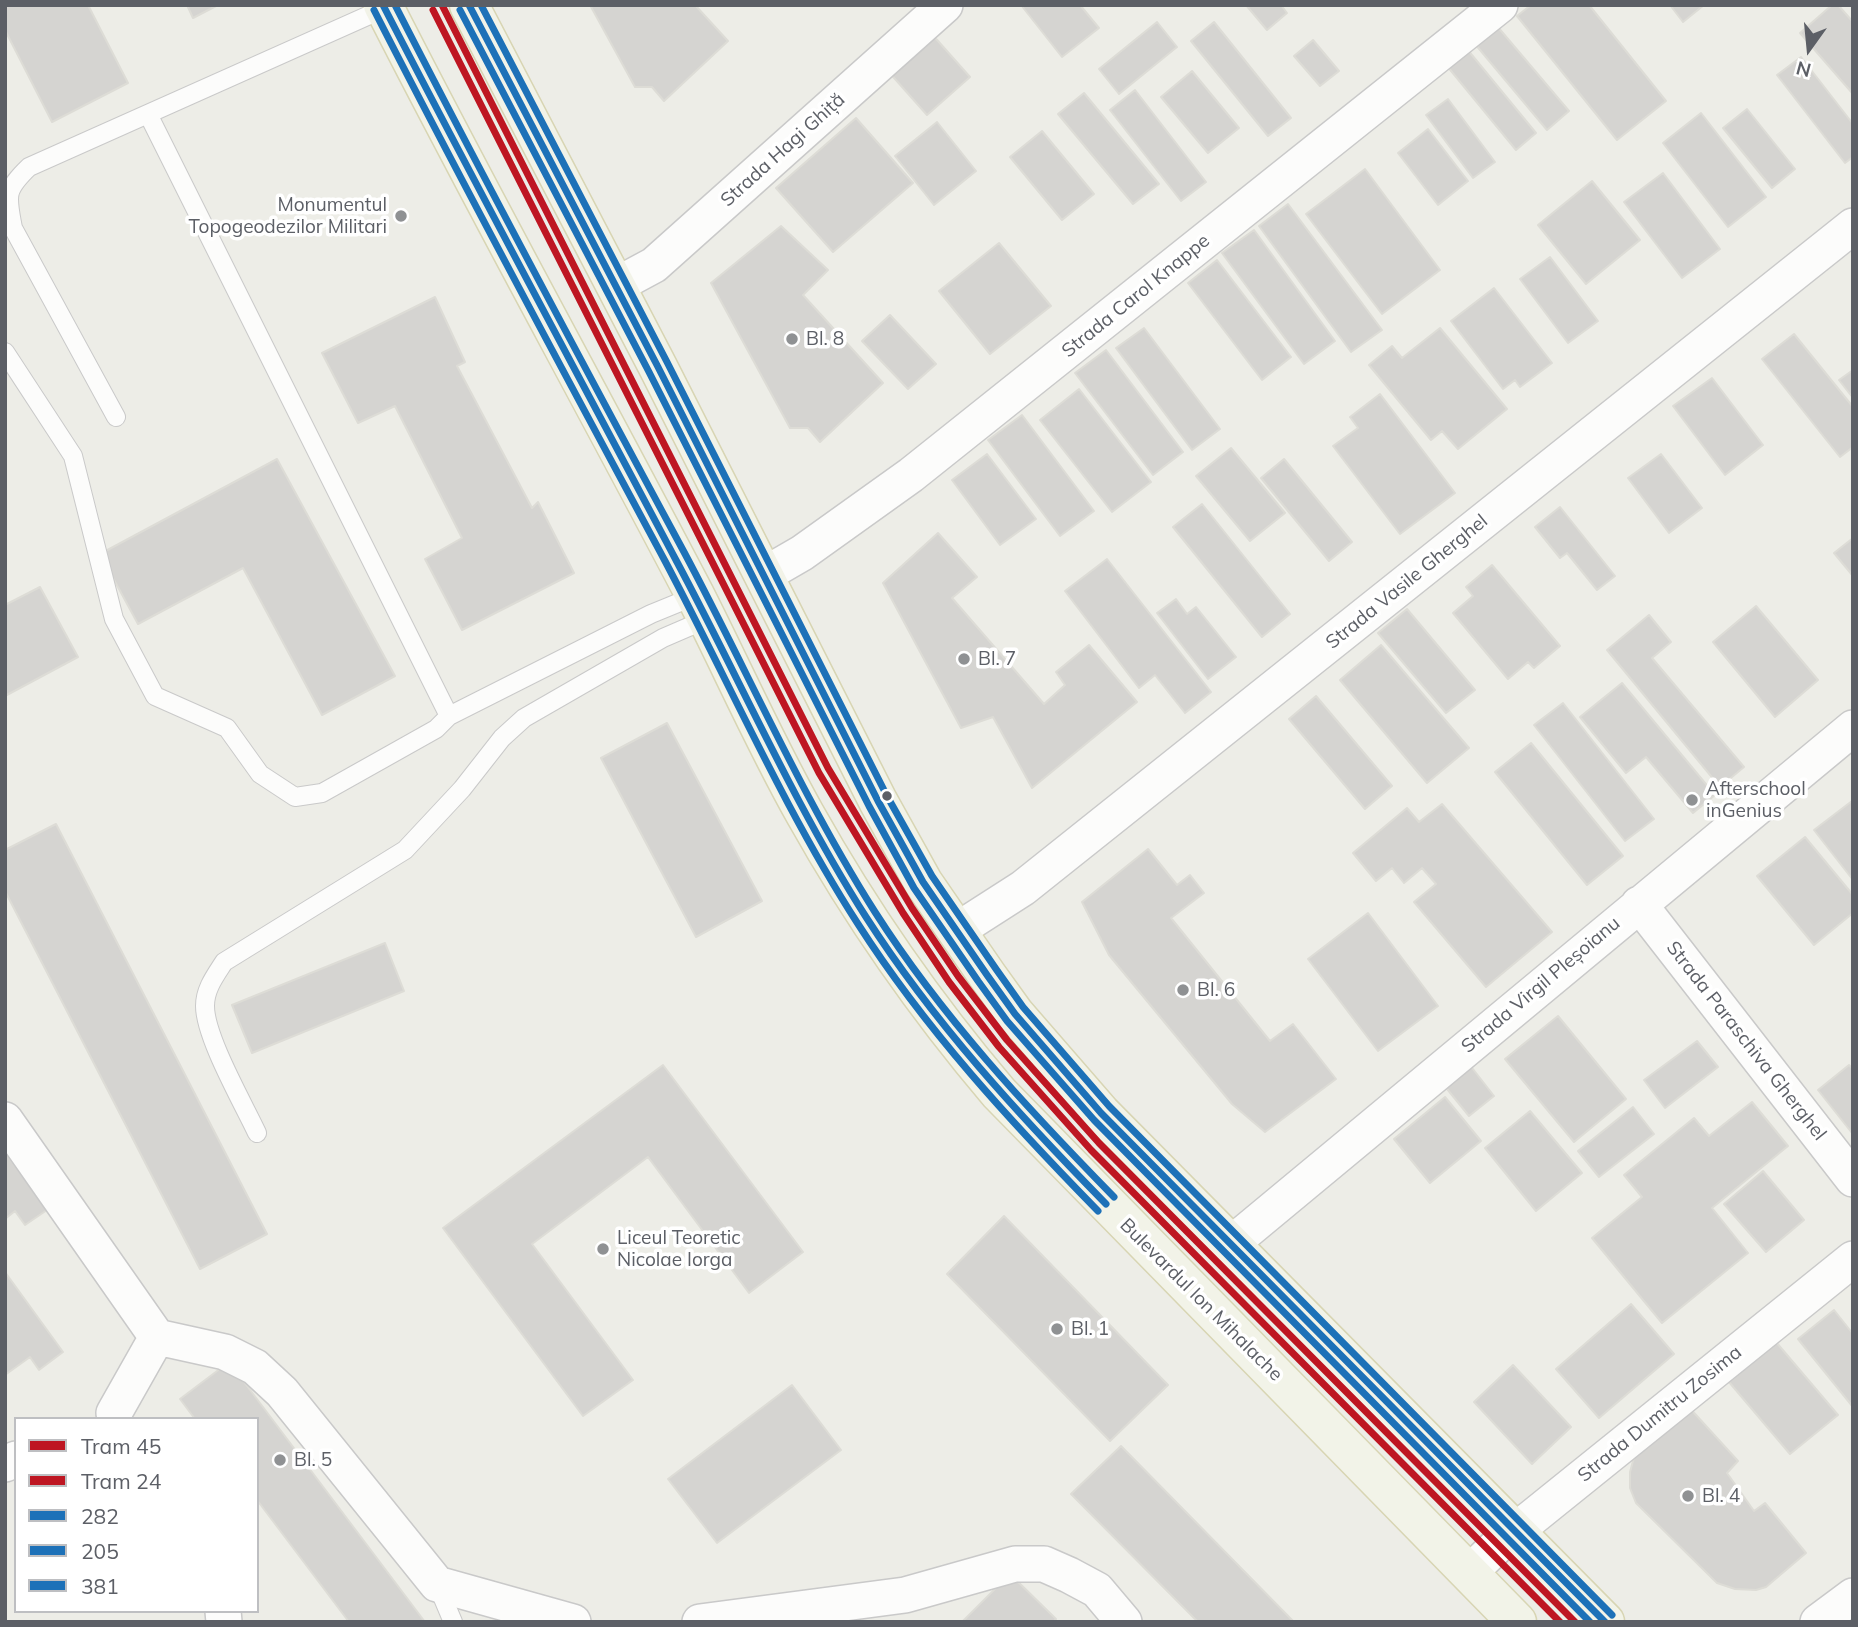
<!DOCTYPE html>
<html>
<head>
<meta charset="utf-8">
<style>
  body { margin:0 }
  #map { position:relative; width:1858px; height:1627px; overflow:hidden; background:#edede7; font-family:Mulish,sans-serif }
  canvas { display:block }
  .frame { position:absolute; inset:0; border:7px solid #5c5f66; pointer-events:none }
  .legend { position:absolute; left:14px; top:1417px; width:245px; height:196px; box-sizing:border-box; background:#fff; border:2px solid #bebfc2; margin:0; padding:9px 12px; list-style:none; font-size:21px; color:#5c5f66 }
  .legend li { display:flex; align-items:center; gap:14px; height:35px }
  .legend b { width:35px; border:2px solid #bebfc2 }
  .north { position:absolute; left:1774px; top:14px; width:70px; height:70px; -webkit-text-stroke:5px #fff; paint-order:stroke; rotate:195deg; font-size:19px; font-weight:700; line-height:28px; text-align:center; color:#5c5f66 }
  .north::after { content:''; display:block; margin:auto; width:24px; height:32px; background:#5c5f66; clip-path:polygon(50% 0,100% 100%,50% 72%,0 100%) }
</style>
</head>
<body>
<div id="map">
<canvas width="1858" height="1627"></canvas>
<div class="frame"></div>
<ul class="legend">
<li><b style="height:9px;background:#be1622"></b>Tram 45</li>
<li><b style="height:9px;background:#be1622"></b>Tram 24</li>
<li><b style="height:9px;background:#1d71b8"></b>282</li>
<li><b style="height:9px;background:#1d71b8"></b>205</li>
<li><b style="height:9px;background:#1d71b8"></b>381</li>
</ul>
<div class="north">N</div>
</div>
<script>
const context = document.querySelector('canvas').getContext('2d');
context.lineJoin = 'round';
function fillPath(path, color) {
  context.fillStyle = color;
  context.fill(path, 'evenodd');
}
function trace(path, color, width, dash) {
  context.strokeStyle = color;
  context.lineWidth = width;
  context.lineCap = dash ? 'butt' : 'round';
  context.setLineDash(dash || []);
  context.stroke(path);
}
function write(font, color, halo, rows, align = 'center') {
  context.font = font + ' Mulish,sans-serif';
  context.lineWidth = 7;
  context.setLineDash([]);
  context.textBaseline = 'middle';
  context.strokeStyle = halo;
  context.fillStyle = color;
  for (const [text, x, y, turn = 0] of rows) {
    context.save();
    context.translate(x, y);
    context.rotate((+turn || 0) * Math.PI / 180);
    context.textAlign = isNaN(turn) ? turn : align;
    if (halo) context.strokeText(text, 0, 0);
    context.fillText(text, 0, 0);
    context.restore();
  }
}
const building = new Path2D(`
  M 5,5 L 88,5 L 128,83 L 52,122 L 5,30 Z
  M 187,5 L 218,5 L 193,18 Z
  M 590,5 L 695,5 L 728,41 L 664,101 L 652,87 L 635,87 Z
  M 1021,5 L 1080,5 L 1099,28 L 1062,57 Z
  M 1246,5 L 1281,5 L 1287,13 L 1267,30 Z
  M 1531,5 L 1589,5 L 1666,101 L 1617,140 L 1517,16 Z
  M 1670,5 L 1704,5 L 1683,22 Z
  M 1832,5 L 1838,5 L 1853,22 L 1853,94 L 1800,33 Z
  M 1157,22 L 1177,47 L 1119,94 L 1099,69 Z
  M 1214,22 L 1291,118 L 1268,136 L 1191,41 Z
  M 1497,26 L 1569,111 L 1547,130 L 1475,44 Z
  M 930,32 L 970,77 L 927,115 L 887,70 Z
  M 1313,40 L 1339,71 L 1320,86 L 1294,56 Z
  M 1467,49 L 1536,133 L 1516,150 L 1447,66 Z
  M 1801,57 L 1853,124 L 1853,157 L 1845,163 L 1777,75 Z
  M 1192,71 L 1239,128 L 1208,153 L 1161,97 Z
  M 1135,90 L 1206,182 L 1181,201 L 1110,110 Z
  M 1084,93 L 1159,184 L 1133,204 L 1058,114 Z
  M 1448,99 L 1495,162 L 1473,178 L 1426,115 Z
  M 1747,109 L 1795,169 L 1772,188 L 1723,128 Z
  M 1701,113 L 1766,197 L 1728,227 L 1663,143 Z
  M 856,118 L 913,183 L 833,252 L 776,188 Z
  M 937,122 L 976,171 L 934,205 L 895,156 Z
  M 1428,129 L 1468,181 L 1438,205 L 1398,153 Z
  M 1042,131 L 1094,194 L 1062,220 L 1010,157 Z
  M 1365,169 L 1440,270 L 1382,314 L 1306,214 Z
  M 1663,173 L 1720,249 L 1682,278 L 1624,202 Z
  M 1592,181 L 1640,240 L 1586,284 L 1538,225 Z
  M 1288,204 L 1382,330 L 1351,352 L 1259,226 Z
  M 781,226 L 828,270 L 803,295 L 883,383 L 820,442 L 808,428 L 790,428 L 711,283 Z
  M 1254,230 L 1335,341 L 1304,364 L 1222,253 Z
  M 999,243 L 1051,306 L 990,354 L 939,291 Z
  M 1550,257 L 1598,321 L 1568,343 L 1520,279 Z
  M 1217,260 L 1291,357 L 1262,380 L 1188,283 Z
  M 1494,288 L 1552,363 L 1520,387 L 1515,380 L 1503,389 L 1451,321 Z
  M 435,297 L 465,362 L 457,366 L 532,508 L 538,502 L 574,573 L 462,630 L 425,559 L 462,538 L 395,406 L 358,423 L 322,353 Z
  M 890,315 L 936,364 L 908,389 L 862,341 Z
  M 1144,328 L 1220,429 L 1192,450 L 1116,348 Z
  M 1440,328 L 1507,409 L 1458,449 L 1442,431 L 1431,440 L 1369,365 L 1392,346 L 1402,358 Z
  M 1794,334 L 1853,407 L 1853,447 L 1840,457 L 1762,359 Z
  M 1106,350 L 1183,452 L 1153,475 L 1075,373 Z
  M 1853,370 L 1853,398 L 1839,380 Z
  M 1712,378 L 1763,445 L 1725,475 L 1673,406 Z
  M 1079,389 L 1151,482 L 1112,512 L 1040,420 Z
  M 1380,394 L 1455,493 L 1400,534 L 1333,446 L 1358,428 L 1350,417 Z
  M 1022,415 L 1094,511 L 1060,536 L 988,440 Z
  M 1231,448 L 1285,513 L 1250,541 L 1196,476 Z
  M 987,454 L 1036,519 L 1000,545 L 952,480 Z
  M 1661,454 L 1702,508 L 1669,533 L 1628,478 Z
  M 277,459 L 395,676 L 322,715 L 243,568 L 138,624 L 100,554 Z
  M 1284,459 L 1352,542 L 1329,561 L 1261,478 Z
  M 1202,504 L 1290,614 L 1262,637 L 1173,527 Z
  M 1560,507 L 1615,576 L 1597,590 L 1567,553 L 1560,558 L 1535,527 Z
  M 938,533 L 977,577 L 952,598 L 1044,704 L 1065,685 L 1056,672 L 1089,645 L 1137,702 L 1032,788 L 993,717 L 961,728 L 883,583 Z
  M 1853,538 L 1853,576 L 1834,553 Z
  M 1107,559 L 1211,692 L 1185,713 L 1155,675 L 1139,688 L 1065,591 Z
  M 1492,565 L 1560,646 L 1534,668 L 1528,662 L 1508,679 L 1453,613 L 1473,596 L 1466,587 Z
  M 40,587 L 78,657 L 5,696 L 5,605 Z
  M 1176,599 L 1187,614 L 1196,607 L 1236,657 L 1208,679 L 1157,613 Z
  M 1756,606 L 1818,680 L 1775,717 L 1713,642 Z
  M 1407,609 L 1475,690 L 1446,713 L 1378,633 Z
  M 1649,615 L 1671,642 L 1652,658 L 1744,767 L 1720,787 L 1607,650 Z
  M 1381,645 L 1469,748 L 1427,783 L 1340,680 Z
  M 1622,683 L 1715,795 L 1693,813 L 1646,757 L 1626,773 L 1580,717 Z
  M 1316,696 L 1392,786 L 1365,809 L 1289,719 Z
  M 1563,703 L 1654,819 L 1625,841 L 1534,725 Z
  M 667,723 L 762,901 L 696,937 L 601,758 Z
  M 1531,743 L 1623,856 L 1587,885 L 1495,772 Z
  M 1852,801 L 1853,802 L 1853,880 L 1814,830 Z
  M 1442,804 L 1552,932 L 1486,987 L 1414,902 L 1436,884 L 1422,868 L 1404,883 L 1392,868 L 1376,881 L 1353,853 L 1407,808 L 1419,822 Z
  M 56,824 L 267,1234 L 200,1269 L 5,891 L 5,850 Z
  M 1805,837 L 1853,895 L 1853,913 L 1814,945 L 1757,876 Z
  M 1148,849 L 1177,885 L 1190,875 L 1204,893 L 1171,918 L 1270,1041 L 1293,1024 L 1336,1079 L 1265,1132 L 1232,1104 L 1109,955 L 1082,902 Z
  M 1368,913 L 1438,1006 L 1378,1051 L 1308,959 Z
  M 385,943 L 404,991 L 252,1053 L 232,1005 Z
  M 1558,1016 L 1626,1099 L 1574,1142 L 1505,1059 Z
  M 1697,1041 L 1718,1067 L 1665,1108 L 1644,1080 Z
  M 1469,1064 L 1494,1096 L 1469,1116 L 1443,1084 Z
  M 663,1065 L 803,1252 L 749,1293 L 648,1157 L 532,1244 L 633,1380 L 583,1416 L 443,1228 Z
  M 1849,1065 L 1853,1069 L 1852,1133 L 1818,1090 Z
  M 1445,1097 L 1481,1141 L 1430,1183 L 1394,1139 Z
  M 1752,1102 L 1788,1146 L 1712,1208 L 1748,1253 L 1662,1323 L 1592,1238 L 1642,1197 L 1624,1175 L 1694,1118 L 1709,1136 Z
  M 1633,1107 L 1654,1134 L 1599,1177 L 1578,1151 Z
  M 1530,1111 L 1582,1173 L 1536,1211 L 1485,1148 Z
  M 5,1152 L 47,1210 L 25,1225 L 15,1211 L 5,1219 Z
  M 1763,1171 L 1804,1220 L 1766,1252 L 1724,1204 Z
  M 1004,1216 L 1168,1385 L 1110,1441 L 947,1274 Z
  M 5,1272 L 63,1352 L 39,1370 L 30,1357 L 5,1375 Z
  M 1631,1304 L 1674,1354 L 1599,1418 L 1556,1369 Z
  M 1834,1310 L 1853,1334 L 1853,1407 L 1798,1339 Z
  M 1776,1342 L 1838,1415 L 1790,1454 L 1729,1382 Z
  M 229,1362 L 425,1622 L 349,1622 L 257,1500 L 257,1419 L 195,1419 L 180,1399 Z
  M 1513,1365 L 1571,1427 L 1532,1464 L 1474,1402 Z
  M 792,1385 L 841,1450 L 717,1543 L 668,1479 Z
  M 1686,1404 L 1738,1461 L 1727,1473 L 1754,1511 L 1765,1503 L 1806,1553 L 1766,1587 L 1756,1590 L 1735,1589 L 1717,1583 L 1636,1503 L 1630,1488 L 1630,1472 L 1636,1450 Z
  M 1121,1446 L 1294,1622 L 1198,1622 L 1071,1494 Z
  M 1010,1574 L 1056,1619 L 1053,1622 L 962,1622 Z`);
fillPath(building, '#d5d4d1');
trace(building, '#dddcd6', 2);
const lane = new Path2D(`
  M 5,352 L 73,456 L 114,619 L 155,696 L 227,728 L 260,774 L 295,797 L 322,793 L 436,729 L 449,716 L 148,114
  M 116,417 L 13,228 C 7,196 4,191 29,167 L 385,8
  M 449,716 L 651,614 L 695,596
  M 257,1133 C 243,1103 205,1037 205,1006 C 205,989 215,976 224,962 L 405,850 L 462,789 L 502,738 L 524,718 L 663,638 L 707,619
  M 437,1584 L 453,1622`);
const street = new Path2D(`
  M 615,286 L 654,265 L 945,5
  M 764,575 L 802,553 L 911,475 L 1500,5
  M 1639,904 L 1853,1179
  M 956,931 L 1023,888 L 1853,226
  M 5,1120 L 157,1337 L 225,1352 L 255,1367 L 282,1392 L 437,1584 L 573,1622
  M 1231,1244 L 1853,728
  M 114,1413 L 157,1337
  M 5,1464 L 16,1459
  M 1470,1572 L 1498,1545 L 1853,1259
  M 223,1611 L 224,1622
  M 700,1622 L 905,1595 L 1015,1564 L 1044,1564 L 1069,1575 L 1097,1590 L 1124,1622
  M 1818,1622 L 1853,1596`);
const primary = new Path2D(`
  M 383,5 C 484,204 592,398 695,595 C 732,668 765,743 805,814 C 861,914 925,1006 999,1093 L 1517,1622
  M 469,5 L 658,367 L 878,801 L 923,882 L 987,975 L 1015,1014 L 1101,1113 L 1605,1622`);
trace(lane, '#c9c9c9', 20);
trace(street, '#c9c9c9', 38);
trace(primary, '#d8d5b3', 41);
trace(lane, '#fcfcfb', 18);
trace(street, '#fcfcfb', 35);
trace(primary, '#f2f3e8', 38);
trace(new Path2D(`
  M 383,5 C 479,192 579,376 677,562 C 740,680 794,804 866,917 C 934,1023 1019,1115 1106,1204
  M 469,5 L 658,367 L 878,801 L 923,882 L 987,975 L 1015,1014 L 1101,1113 L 1605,1622`), '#1d71b8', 7);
trace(new Path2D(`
  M 374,10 C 468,195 567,378 665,561 C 729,682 784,809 858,924 C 926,1030 1011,1122 1098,1211
  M 460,10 L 649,372 L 869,806 L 914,888 L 978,981 L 1007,1021 L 1094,1120 L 1590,1622`), '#1d71b8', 7);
trace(new Path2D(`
  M 395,5 C 489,189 586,370 684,552 C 748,672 802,797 875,912 C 942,1017 1027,1108 1114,1197
  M 481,5 L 667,362 L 887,796 L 932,876 L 996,969 L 1023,1007 L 1109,1106 L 1612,1615`), '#1d71b8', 7);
trace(new Path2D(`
  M 442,5 L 828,768 L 912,908 L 958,976 L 1007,1040 L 1099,1143 L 1575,1622`), '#be1622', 7);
trace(new Path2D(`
  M 433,10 L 819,773 L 903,913 L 949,982 L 999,1047 L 1091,1150 L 1560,1622`), '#be1622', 7);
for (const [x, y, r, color] of [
  [401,216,7,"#8f9193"],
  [792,339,7,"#8f9193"],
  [964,659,7,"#8f9193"],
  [887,796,6,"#5c5f66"],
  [1692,800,7,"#8f9193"],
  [1183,990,7,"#8f9193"],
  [603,1249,7,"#8f9193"],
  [1057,1329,7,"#8f9193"],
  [280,1460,7,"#8f9193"],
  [1688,1496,7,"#8f9193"]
]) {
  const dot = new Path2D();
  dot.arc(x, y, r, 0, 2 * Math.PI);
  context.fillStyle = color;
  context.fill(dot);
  trace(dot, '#fff', 2.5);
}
write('19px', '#5c5f66', '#fff', [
  ["Strada Hagi Ghiță",783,150,-42],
  ["Strada Carol Knappe",1136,296,-39],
  ["Strada Vasile Gherghel",1407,582,-39],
  ["Strada Virgil Pleșoianu",1541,985,-40],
  ["Strada Paraschiva Gherghel",1746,1041,52],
  ["Bulevardul Ion Mihalache",1201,1300,45],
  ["Strada Dumitru Zosima",1660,1414,-39]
]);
write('19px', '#5c5f66', '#fff', [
  ["Monumentul",387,205,"right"],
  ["Topogeodezilor Militari",387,227,"right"],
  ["Bl. 8",806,339],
  ["Bl. 7",978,659],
  ["Afterschool",1706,789],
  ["inGenius",1706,811],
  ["Bl. 6",1197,990],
  ["Liceul Teoretic",617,1238],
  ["Nicolae Iorga",617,1260],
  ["Bl. 1",1071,1329],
  ["Bl. 5",294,1460],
  ["Bl. 4",1702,1496]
], 'left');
</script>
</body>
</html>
